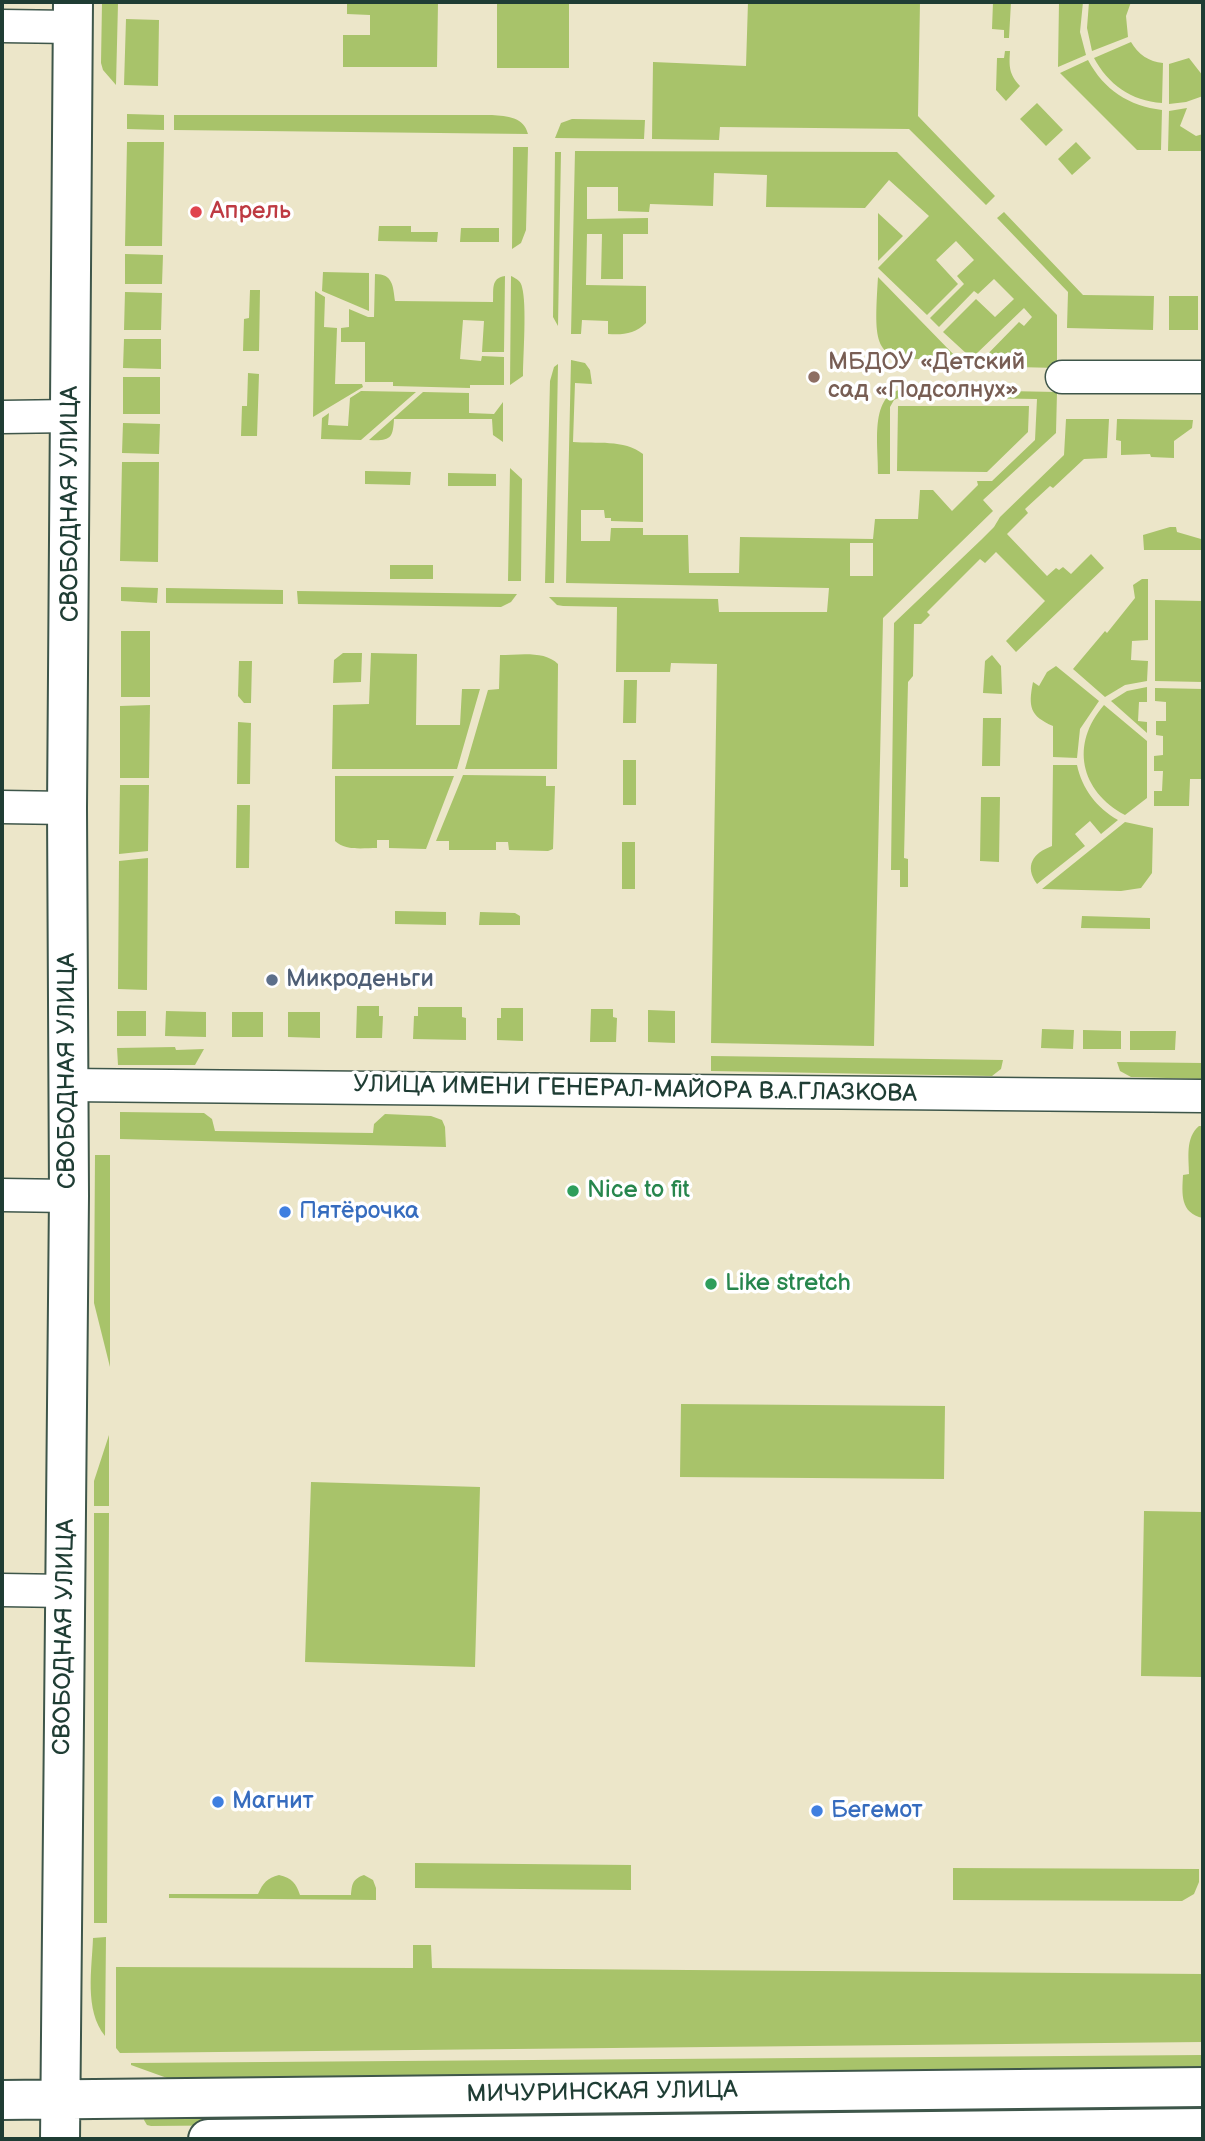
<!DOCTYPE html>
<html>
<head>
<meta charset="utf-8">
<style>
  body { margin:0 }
  #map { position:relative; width:1205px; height:2141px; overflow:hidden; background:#ece6c9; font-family:"Balsamiq Sans",sans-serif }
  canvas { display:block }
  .frame { position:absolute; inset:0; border:4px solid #1f3d34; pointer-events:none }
</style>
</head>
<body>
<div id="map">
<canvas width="1205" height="2141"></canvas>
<div class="frame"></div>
</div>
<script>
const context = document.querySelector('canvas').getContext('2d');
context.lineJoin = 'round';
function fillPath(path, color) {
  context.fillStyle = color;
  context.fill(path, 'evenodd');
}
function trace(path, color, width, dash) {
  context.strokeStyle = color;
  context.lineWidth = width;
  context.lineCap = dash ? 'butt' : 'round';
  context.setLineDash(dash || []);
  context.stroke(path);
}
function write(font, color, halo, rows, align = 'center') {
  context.font = font + ' "Balsamiq Sans",sans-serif';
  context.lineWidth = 7;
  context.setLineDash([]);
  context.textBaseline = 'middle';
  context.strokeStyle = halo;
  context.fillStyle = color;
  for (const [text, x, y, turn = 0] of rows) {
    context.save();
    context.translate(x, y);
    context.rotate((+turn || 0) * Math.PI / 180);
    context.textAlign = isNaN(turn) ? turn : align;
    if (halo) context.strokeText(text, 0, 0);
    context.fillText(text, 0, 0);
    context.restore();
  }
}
fillPath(new Path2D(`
  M 347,2 L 438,2 L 437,67 L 343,67 L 343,35 L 370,35 L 370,15 L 347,14 Z
  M 497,2 L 569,2 L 569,68 L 497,68 Z
  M 748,2 L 920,2 L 918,116 L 995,196 L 986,205 L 909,129 L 720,127 L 719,140 L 652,139 L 653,62 L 746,66 Z
  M 993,2 L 1011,2 L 1009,38 L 1004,38 L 1004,30 L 992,29 Z
  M 1059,2 L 1083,2 L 1080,32 L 1086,55 L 1058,67 Z
  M 1089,2 L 1131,2 L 1126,16 L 1128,37 L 1092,51 L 1087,28 Z
  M 102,3 L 118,3 L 116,85 L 103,70 L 101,63 Z
  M 126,19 L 159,20 L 158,86 L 124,85 Z
  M 1131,42 C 1138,54 1149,62 1163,63 L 1162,103 C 1131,101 1108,84 1094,58 Z
  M 1005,51 L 1010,51 C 1009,67 1009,74 1020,86 L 1006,101 L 996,90 L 997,58 L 1004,58 Z
  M 1189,58 L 1203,76 L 1203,96 L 1186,102 L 1169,104 L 1169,64 Z
  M 1088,60 C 1104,90 1129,106 1162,110 L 1161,150 L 1137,150 L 1060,73 Z
  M 1037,103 L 1063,130 L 1046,146 L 1020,119 Z
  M 1187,108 L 1180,126 L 1196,136 L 1203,134 L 1203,151 L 1168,151 L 1169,111 Z
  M 127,114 L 164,115 L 164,130 L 127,129 Z
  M 174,115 L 492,115 C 507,116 524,117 528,134 L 174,130 Z
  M 572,119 L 645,120 L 644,139 L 555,138 L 561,123 Z
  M 127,142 L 164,142 L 162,246 L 125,246 Z
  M 1076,142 L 1091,158 L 1072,175 L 1058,159 Z
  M 513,147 L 528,147 L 526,230 L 521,243 L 512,249 Z
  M 575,151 L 897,152 L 1057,315 L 1057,368 L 976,366 L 1019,322 L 1024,326 L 1032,317 L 1024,308 L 974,356 L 968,355 L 943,332 L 976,299 L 995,317 L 1014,299 L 994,279 L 978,294 L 974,291 L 939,327 L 930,318 L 964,284 L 957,276 L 974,260 L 956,241 L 936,260 L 958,284 L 927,315 L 878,268 L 929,216 L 889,180 L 865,208 L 766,207 L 767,175 L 714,173 L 713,206 L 650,204 L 649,212 L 618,211 L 618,187 L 587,187 L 587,219 L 648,218 L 648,234 L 623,234 L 623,279 L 601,279 L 602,234 L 587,234 L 586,285 L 646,286 L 646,323 C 635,334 623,335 608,334 L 608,321 L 582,320 L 581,334 L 571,334 Z
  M 555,152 L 561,152 L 558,326 L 553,317 Z
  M 1004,212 L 1083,295 L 1154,296 L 1153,330 L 1067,328 L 1068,292 L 997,218 Z
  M 878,213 L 903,236 L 878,261 Z
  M 379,226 L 411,226 L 411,232 L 438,232 L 437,242 L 378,241 Z
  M 461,228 L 499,228 L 499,242 L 460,242 Z
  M 125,254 L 163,255 L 162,284 L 125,284 Z
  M 323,272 L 369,273 L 369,311 L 322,291 Z
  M 375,274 C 393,274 393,286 395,301 L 493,302 C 494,291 490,278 505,276 L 504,352 L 482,352 L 484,321 L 463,320 L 460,359 L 481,361 L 482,356 L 504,357 L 504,385 L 470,385 L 470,388 L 393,386 L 393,382 L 365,382 L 365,342 L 341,342 L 341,328 L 349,327 L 349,309 L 368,317 L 374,317 Z
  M 511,276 C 517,279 521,281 522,287 C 527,305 523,355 523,376 L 510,385 Z
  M 878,277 L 957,358 C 874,362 873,359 878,277 Z
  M 250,290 L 260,290 L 259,351 L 243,351 L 244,319 L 249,318 Z
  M 315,291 L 325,297 L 324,327 L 337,328 L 335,384 L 362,384 L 363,387 L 313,417 Z
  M 125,292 L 162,293 L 161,330 L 124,330 Z
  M 1169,296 L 1198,296 L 1198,330 L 1169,330 Z
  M 124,339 L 161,339 L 161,369 L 123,368 Z
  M 571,360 L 585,363 L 590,370 L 592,384 L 575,383 L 573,442 C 596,444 624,439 643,454 L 643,522 L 611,521 L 611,518 L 605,518 L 604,510 L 581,510 L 581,541 L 610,541 L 611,528 L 643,528 L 643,535 L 688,535 L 689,573 L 739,573 L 740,537 L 873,539 L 875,519 L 918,519 L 920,490 L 933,490 L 952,511 L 978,485 L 977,481 L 992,481 L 1035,440 L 1037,399 L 901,397 L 894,400 L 890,407 L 890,474 L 878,474 C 879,448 868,393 904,389 L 1057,392 L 1056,433 L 983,500 L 993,511 L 883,618 L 874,1046 L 711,1043 L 717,664 L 671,663 L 670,672 L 616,672 L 617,607 L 563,606 L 557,605 L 549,597 L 718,599 L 719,612 L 827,612 L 829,588 L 566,583 ZM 873,543 L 873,576 L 850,576 L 850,543 Z
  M 558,364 L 554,583 L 545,583 L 550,381 L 554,367 Z
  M 248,373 L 259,374 L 257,436 L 241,436 L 242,406 L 247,406 Z
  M 123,377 L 160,377 L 160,414 L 123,414 Z
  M 361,391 L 416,392 L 361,440 L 321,439 L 322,418 L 329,413 L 328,425 L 348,426 L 350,398 Z
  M 423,392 L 469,393 L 469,413 L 494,414 L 503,402 L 503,442 L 493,435 L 492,419 L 394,419 C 393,439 390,441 369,440 Z
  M 898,406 L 1029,406 L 1028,432 L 987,472 L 897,471 Z
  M 1066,419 L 1109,419 L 1107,458 L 1084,459 L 1053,488 L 1050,486 L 1025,509 L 1028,513 L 1007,534 L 1047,576 L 1056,568 L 1059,570 L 1063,567 L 1071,574 L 1091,554 L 1104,568 L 1016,652 L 1006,641 L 1045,601 L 996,552 L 985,563 L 980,559 L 927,612 L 930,615 L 921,624 L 914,624 L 913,676 L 908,682 L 904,858 L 908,859 L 908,887 L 900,887 L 900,870 L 891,870 L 894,623 L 981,540 L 994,527 L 1000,517 L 1064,455 Z
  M 1117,419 L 1193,420 L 1192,428 L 1174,441 L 1174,458 L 1151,457 L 1150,454 L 1121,455 L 1121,441 L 1116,440 Z
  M 123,423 L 160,424 L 159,454 L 122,453 Z
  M 122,462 L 159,462 L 158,562 L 120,561 Z
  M 510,468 L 522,479 L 521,581 L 508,581 Z
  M 365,471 L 411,472 L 410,485 L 365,484 Z
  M 448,473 L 496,474 L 496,486 L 448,486 Z
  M 1170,527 L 1176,527 L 1177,532 L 1201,539 L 1201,550 L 1144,550 L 1143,535 Z
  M 390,565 L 433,565 L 433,579 L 390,579 Z
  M 1142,579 L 1148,579 L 1148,640 L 1132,641 L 1131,660 L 1148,661 L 1147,681 L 1125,685 L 1105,697 L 1073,669 L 1105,631 L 1107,633 L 1135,598 L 1133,585 Z
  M 121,587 L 158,588 L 157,603 L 121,601 Z
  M 166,588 L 283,590 L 283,604 L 166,603 Z
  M 297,591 L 517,594 L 511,602 L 501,607 L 298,604 Z
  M 1155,600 L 1203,601 L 1203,682 L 1155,681 Z
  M 121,631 L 150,631 L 150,697 L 121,697 Z
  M 343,653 L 362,653 L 361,682 L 333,683 L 334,660 Z
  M 371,653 L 417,654 L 416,725 L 460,725 L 462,689 L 480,689 L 457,769 L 332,769 L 333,705 L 369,704 Z
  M 500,655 C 517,655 545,650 558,664 L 557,769 L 465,769 L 488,690 L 499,689 Z
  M 992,655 L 1001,666 L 1002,694 L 983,693 L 985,661 Z
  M 239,661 L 252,661 L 251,703 L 244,703 L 238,696 Z
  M 1056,666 L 1099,701 L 1080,729 L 1077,758 L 1053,757 L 1053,726 C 1030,716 1028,707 1033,682 L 1039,686 L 1047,672 Z
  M 624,680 L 637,680 L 636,723 L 623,723 Z
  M 1147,687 L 1147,702 L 1139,702 L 1138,721 L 1147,722 L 1147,733 L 1111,701 L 1127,691 Z
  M 1155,688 L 1203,689 L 1203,779 L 1190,779 L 1189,806 L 1154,806 L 1154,791 L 1162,791 L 1163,771 L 1154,771 L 1154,756 L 1163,755 L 1163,736 L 1156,735 L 1156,721 L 1166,721 L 1166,702 L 1155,701 Z
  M 150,705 L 149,778 L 120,778 L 120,706 Z
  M 1104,705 L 1147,741 L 1147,798 L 1125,815 C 1080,791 1070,744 1104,705 Z
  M 983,718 L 1001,718 L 1000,766 L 982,766 Z
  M 238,722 L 251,723 L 250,784 L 237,784 Z
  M 623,760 L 636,760 L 636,805 L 623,805 Z
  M 1053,765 L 1077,765 C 1082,789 1097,808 1118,820 L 1101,834 L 1090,821 L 1075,834 L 1085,846 L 1037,884 C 1024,866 1033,853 1052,846 Z
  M 463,775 L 546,776 L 546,786 L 555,786 L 553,849 L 548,851 L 509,850 L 508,842 L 496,842 L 496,850 L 449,850 L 449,841 L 436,841 Z
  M 335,776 L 454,776 L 426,849 L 389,848 L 389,840 L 377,840 L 377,848 C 363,848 345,851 335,841 Z
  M 120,785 L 149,785 L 148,851 L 119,854 Z
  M 981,797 L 1000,797 L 999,862 L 980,861 Z
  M 237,805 L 250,805 L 249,868 L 236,868 Z
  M 1125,822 L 1153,828 L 1152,873 L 1141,888 L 1121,891 L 1042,889 Z
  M 622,842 L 635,842 L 635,889 L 622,889 Z
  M 148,858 L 147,990 L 118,989 L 119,861 Z
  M 395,911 L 446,912 L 446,925 L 395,924 Z
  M 480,912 L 515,913 L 520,916 L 520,925 L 479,925 Z
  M 1082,916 L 1150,918 L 1150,929 L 1081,928 Z
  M 357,1006 L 379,1006 L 379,1016 L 383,1016 L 382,1038 L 356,1038 Z
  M 418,1007 L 462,1007 L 462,1017 L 466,1018 L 466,1040 L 413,1039 L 414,1016 L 418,1016 Z
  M 501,1008 L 523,1008 L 523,1041 L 497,1040 L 497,1018 L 501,1018 Z
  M 591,1009 L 613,1009 L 613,1017 L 617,1018 L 616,1042 L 590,1042 Z
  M 648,1010 L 675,1011 L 675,1043 L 648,1042 Z
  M 117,1011 L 146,1011 L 146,1036 L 117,1036 Z
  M 166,1011 L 206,1012 L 206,1037 L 165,1036 Z
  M 232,1012 L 263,1012 L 263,1037 L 232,1037 Z
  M 288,1012 L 320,1012 L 320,1038 L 288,1037 Z
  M 1042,1029 L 1074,1030 L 1073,1049 L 1041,1048 Z
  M 1083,1030 L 1121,1031 L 1121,1049 L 1083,1049 Z
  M 1130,1031 L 1176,1031 L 1175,1050 L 1130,1050 Z
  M 175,1047 L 176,1050 L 204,1049 L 195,1065 L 118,1065 L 117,1048 Z
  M 711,1056 L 1003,1060 L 1001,1069 L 992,1076 L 711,1071 Z
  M 1117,1062 L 1203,1063 L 1203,1079 L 1131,1077 L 1120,1071 Z
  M 120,1112 L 204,1113 L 212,1119 L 215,1131 L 373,1133 L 374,1124 L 385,1114 L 431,1116 L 442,1120 L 445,1127 L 446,1147 L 120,1139 Z
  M 1199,1126 L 1203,1126 L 1203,1218 C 1180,1213 1182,1194 1183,1175 L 1189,1174 C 1189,1158 1185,1138 1199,1126 Z
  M 95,1155 L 110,1155 L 110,1367 L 94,1303 Z
  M 681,1404 L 945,1406 L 944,1479 L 680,1477 Z
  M 109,1435 L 109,1506 L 94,1506 L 94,1481 Z
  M 311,1482 L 480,1487 L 475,1667 L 305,1662 Z
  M 1144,1511 L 1203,1512 L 1203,1677 L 1141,1676 Z
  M 94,1513 L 109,1513 L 107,1923 L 94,1923 Z
  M 415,1863 L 631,1865 L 631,1890 L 415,1888 Z
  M 953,1868 L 1199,1869 L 1199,1882 L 1194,1894 L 1182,1901 L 953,1900 Z
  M 279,1875 C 292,1878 296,1883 300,1895 L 351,1895 C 352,1885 352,1879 364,1875 L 373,1880 L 376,1888 L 376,1900 L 169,1898 L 169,1894 L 258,1894 C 263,1883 267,1878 279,1875 Z
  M 106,1937 L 105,2036 C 84,2010 92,1969 93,1938 Z
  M 413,1945 L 431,1945 L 432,1968 L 1203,1974 L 1203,2042 L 120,2053 L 116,2048 L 116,1967 L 413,1968 Z
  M 1203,2055 L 1203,2070 L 167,2078 L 131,2065 L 131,2063 Z
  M 1203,2104 L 1203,2117 L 151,2126 L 147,2125 L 144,2120 L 145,2116 Z`), '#a8c36a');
const minor = new Path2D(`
  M 2,26 L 72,27
  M 1062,377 L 1203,377
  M 2,417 L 72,416
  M 2,807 L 67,808
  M 67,1085 L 1203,1096
  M 2,1195 L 69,1196
  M 2,1590 L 66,1591`);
const major = new Path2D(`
  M 2,2100 L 1203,2087
  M 60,2139 L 69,1196 L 67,808 L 73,2
  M 208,2139 L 1203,2128`);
trace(minor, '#3e564a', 35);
trace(major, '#3e564a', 42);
trace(minor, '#fff', 32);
trace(major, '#fff', 38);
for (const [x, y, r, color] of [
  [196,212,7,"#e0444e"],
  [814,377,7,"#8d6e63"],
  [272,980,7,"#5c6f8a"],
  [573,1191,7,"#2e9e5b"],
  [285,1212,7,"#3f7fe0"],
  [711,1284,7,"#2e9e5b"],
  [218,1802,7,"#3f7fe0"],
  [817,1811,7,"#3f7fe0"]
]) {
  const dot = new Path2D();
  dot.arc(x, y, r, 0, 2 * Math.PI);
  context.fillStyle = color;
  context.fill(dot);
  trace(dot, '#fff', 2.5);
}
write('24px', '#be3a42', '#fff', [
  ["Апрель",210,212]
], 'left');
write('24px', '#785e54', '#fff', [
  ["МБДОУ «Детский",828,363],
  ["сад «Подсолнух»",828,391]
], 'left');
write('24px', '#1f3d34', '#fff', [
  ["СВОБОДНАЯ УЛИЦА",71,504,-90],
  ["СВОБОДНАЯ УЛИЦА",68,1071,-90],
  ["УЛИЦА ИМЕНИ ГЕНЕРАЛ-МАЙОРА В.А.ГЛАЗКОВА",635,1090,1],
  ["СВОБОДНАЯ УЛИЦА",65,1637,-89],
  ["МИЧУРИНСКАЯ УЛИЦА",602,2093,-1]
]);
write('24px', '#4e5e75', '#fff', [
  ["Микроденьги",286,980]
], 'left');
write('24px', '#27864d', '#fff', [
  ["Nice to fit",587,1191],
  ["Like stretch",725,1284]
], 'left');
write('24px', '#366cbe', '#fff', [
  ["Пятёрочка",299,1212],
  ["Магнит",232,1802],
  ["Бегемот",831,1811]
], 'left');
</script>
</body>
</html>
